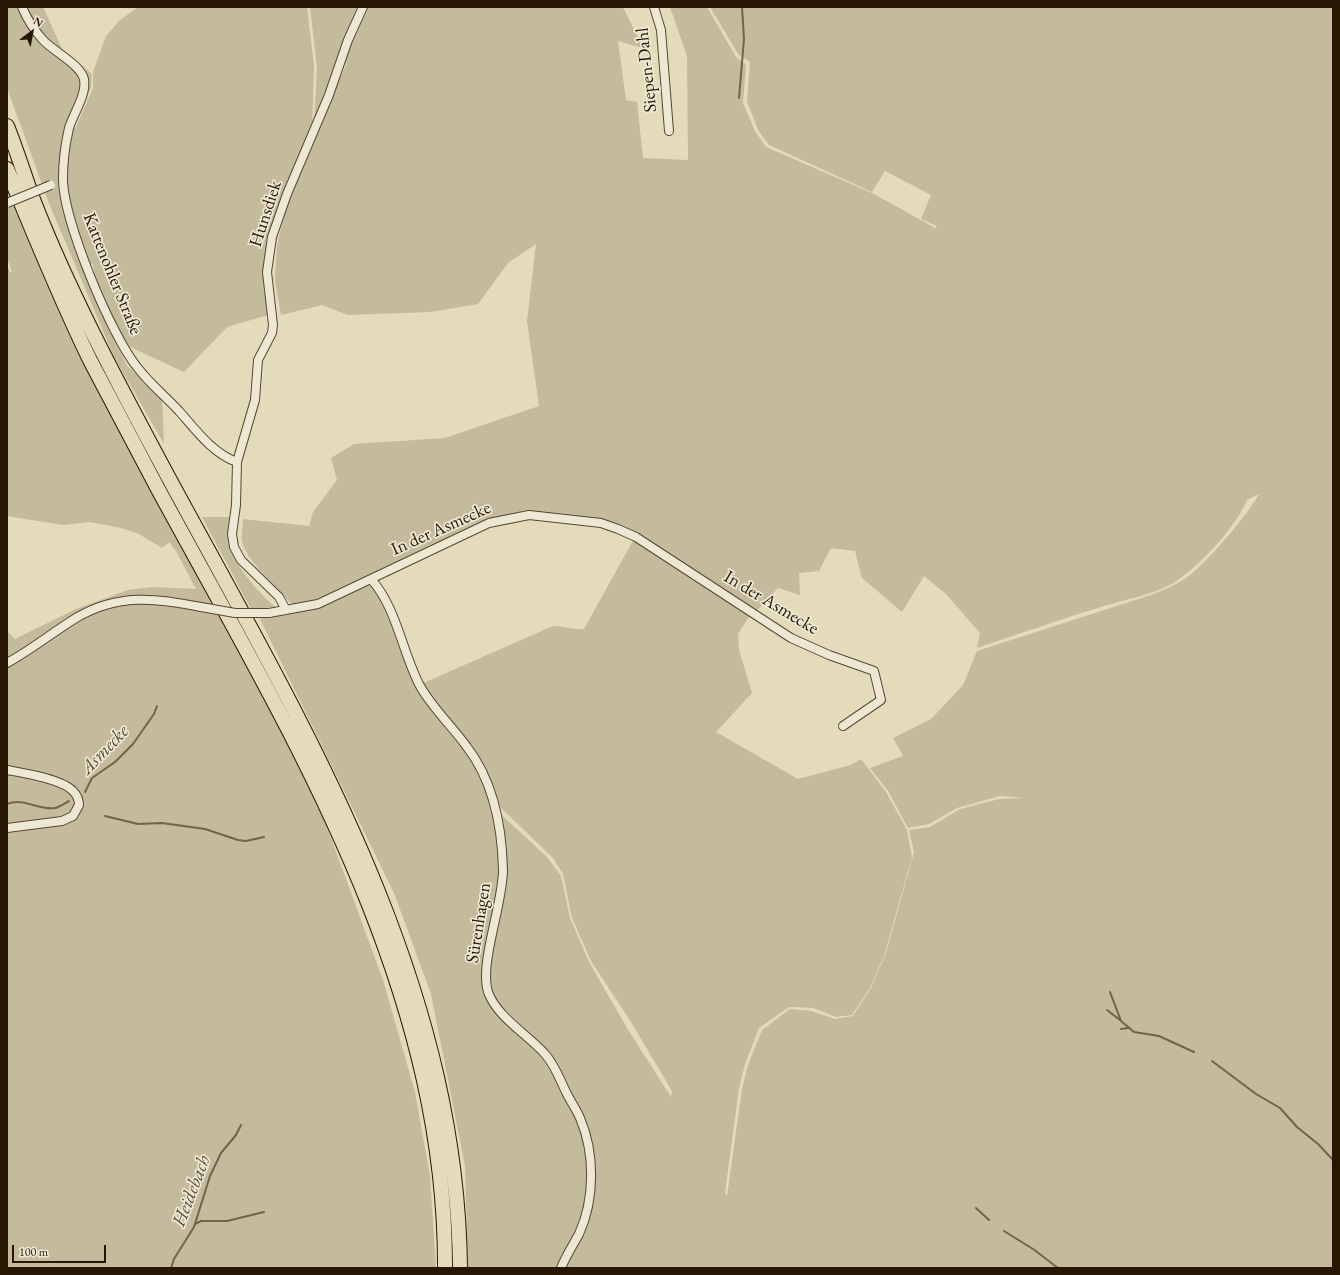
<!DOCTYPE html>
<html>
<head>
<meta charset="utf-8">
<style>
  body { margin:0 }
  #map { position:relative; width:1340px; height:1275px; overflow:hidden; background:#e4dbbb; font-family:"EB Garamond",serif }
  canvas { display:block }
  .frame { position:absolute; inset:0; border:8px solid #261602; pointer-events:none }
  .north { position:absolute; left:12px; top:12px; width:40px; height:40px; -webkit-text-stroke:3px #ede8d3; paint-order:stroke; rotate:32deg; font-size:11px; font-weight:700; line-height:16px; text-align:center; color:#261602 }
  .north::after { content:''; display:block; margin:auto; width:14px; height:18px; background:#261602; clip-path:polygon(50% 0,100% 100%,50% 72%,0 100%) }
  .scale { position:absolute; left:12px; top:1245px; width:94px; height:18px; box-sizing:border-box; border:2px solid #261602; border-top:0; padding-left:5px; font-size:12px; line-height:14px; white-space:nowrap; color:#261602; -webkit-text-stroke:3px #ede8d3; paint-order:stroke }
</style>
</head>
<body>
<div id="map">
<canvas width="1340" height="1275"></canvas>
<div class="frame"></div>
<div class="north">N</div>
<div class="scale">100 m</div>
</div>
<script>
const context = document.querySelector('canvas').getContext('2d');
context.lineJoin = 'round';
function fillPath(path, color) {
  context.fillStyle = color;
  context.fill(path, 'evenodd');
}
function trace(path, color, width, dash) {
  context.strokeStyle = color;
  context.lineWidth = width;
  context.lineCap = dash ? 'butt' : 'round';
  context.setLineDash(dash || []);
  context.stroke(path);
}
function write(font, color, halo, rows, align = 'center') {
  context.font = font + ' "EB Garamond",serif';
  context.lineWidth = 3.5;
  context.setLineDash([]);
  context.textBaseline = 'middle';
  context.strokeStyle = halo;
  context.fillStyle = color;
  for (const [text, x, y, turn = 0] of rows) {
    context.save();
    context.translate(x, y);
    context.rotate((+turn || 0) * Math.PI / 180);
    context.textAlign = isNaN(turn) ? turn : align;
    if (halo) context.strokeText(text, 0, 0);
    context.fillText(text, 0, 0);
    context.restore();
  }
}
fillPath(new Path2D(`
  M 7,7 L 43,7 L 62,49 L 92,74 L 91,87 L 74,127 L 75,129 L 93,88 L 93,72 L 106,36 L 119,21 L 138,7 L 307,7 L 314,66 L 312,133 L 268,235 L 264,266 L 268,315 L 227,327 L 184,372 L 126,345 L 96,281 L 93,263 L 84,272 L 103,316 L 127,366 L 162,396 L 164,444 L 114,357 L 48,201 L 7,88 Z
  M 310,7 L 623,7 L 643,48 L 618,41 L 626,100 L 637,102 L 643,158 L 688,160 L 687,56 L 670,7 L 707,7 L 736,57 L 746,65 L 743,103 L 755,131 L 766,147 L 872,193 L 937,229 L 935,225 L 921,219 L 931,195 L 885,171 L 872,192 L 769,145 L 758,130 L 747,101 L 750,62 L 738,54 L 710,7 L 1333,7 L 1333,1268 L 468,1268 L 465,1166 L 431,994 L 394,893 L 260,619 L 320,606 L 369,583 L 385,602 L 418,685 L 434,710 L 477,763 L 494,808 L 547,857 L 561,876 L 570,918 L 589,962 L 627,1028 L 671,1097 L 672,1091 L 631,1022 L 591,961 L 572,918 L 563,874 L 553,858 L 498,805 L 479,761 L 436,708 L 421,684 L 553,626 C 564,626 574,630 584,629 L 634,539 L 671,561 L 752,616 L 748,618 L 738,634 L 739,650 L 752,693 L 716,732 L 798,779 L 851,765 L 861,759 L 886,792 L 907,830 L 912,857 L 884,956 L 870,988 L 852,1015 L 836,1017 L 813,1008 L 789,1007 L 759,1028 L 745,1064 L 739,1088 L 725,1193 L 727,1196 L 742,1089 L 748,1065 L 762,1030 L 790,1009 L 812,1011 L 835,1019 L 853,1016 L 871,988 L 886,953 L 914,852 L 909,830 L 930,827 L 960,809 L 999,799 L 1025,798 L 1000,796 L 957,808 L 929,824 L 908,828 L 888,791 L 870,768 L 903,756 L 893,738 L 931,719 L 963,685 L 977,651 L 1154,594 C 1166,589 1178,584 1189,576 C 1210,559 1246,517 1259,494 L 1247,500 C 1236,527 1198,568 1173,583 C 1152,595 1127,599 1104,606 C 1061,619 1019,634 977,648 L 980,633 L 946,594 L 924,576 L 902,612 L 862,578 L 855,551 L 831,548 L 819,571 L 799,573 L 800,595 L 778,588 L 755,613 L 674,558 L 635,535 L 601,521 L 530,512 L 512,514 L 488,521 L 317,601 L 295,607 C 282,594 244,558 242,541 C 241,534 243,526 243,519 L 309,526 L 313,512 L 337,480 L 331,458 L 354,444 L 445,438 L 539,406 L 527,321 L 536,244 L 508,263 L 478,304 L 430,312 L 348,315 L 322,305 L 281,315 L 275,280 L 277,245 L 289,194 L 347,63 L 345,64 L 314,126 L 317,67 Z
  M 7,180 L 323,816 L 383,980 L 415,1092 L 430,1176 L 436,1268 L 7,1268 L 7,631 L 15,639 L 76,609 L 128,590 L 153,587 L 196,589 L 176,551 L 169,542 L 162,548 L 137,533 L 117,527 L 90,522 L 63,525 L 7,516 L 7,265 L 10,272 L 12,272 L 7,258 Z
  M 202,517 L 229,517 C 229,525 227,535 228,542 C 234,565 258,592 275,607 L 251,609 Z`), '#c4ba9c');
trace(new Path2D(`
  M 739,98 L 744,39 L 742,7
  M 85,792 L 92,778 L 115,762 L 133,744 L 154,714 L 157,706
  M 7,804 C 24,797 39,811 55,808 C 60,807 65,803 69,801
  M 105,816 L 138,824 L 162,823 L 205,829 L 238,840 L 246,841 L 264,837
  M 1110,992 L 1121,1021 L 1134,1032 L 1159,1036 L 1194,1052
  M 1107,1010 L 1120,1020
  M 1121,1029 L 1128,1028
  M 1212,1061 L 1256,1094 L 1280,1108 L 1297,1127 L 1318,1144 L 1333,1160
  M 976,1208 L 989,1220
  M 195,1224 L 201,1221 L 227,1221 L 264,1212
  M 1004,1231 L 1033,1249 L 1058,1268
  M 171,1268 L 174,1259 L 194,1227 L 210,1176 L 221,1153 L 236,1135 L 241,1125`), '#71644b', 2);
const minor = new Path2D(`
  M 22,7 C 27,19 34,30 43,40 C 54,52 80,64 84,79 C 87,95 73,114 69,128 C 65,145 63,162 63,179 C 63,220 111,335 137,367 C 149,383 165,396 179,411 C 195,429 213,454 237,462
  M 654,7 L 661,30 L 669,131
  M 371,579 C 397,608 402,652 420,686 C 433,709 452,726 467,747 C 494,782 502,827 503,870 C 503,904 479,964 488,992 C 497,1017 527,1034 545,1054 C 555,1065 560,1080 567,1094 C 571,1102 576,1109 580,1118 C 595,1153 595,1199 579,1234 C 573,1245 566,1256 561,1268
  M 286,610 L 279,597 L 241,560 L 234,547 L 232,534 L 236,505 L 237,462 L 255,400 L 258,360 L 272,333 L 273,325 L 267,272 L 272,237 L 287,194 L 329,95 L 348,40 L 363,7
  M 269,613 L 318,604 L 489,523 L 529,515 L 601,523 L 618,529 L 636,537 L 791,638 L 829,655 L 874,671 L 881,700 L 843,726
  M 7,663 C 31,650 53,632 76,618 C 118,593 156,598 201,607
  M 7,770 C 23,773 62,779 73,791 C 77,795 79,800 79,805 L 73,816 L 62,821 L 7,828`);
const motorway = new Path2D(`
  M 7,126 C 17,151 25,177 34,202 C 70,294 118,383 165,471 C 300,721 457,974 460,1268
  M 7,169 C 34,234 60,299 91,362 C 113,404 136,447 158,489 C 290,732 446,982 445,1268`);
trace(minor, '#564730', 10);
trace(motorway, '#261602', 16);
trace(minor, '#ede8d3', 8);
trace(motorway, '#e4dbbb', 14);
const minorBridge = new Path2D(`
  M 7,203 L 51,185
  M 201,607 L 235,613 L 269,613`);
trace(minorBridge, '#564730', 10, []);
trace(minorBridge, '#ede8d3', 8);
write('18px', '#261602', '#ede8d3', [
  ["Siepen-Dahl",647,70,-96],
  ["Hunsdiek",266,214,-72],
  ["Kattenohler Straße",112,274,68],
  ["In der Asmecke",441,529,-24],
  ["In der Asmecke",771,603,31],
  ["Sürenhagen",479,923,-81]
]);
write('italic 19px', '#584a33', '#ede8d3', [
  ["Asmecke",105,750,-46],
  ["Heidebach",192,1191,-69]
]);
</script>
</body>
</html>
